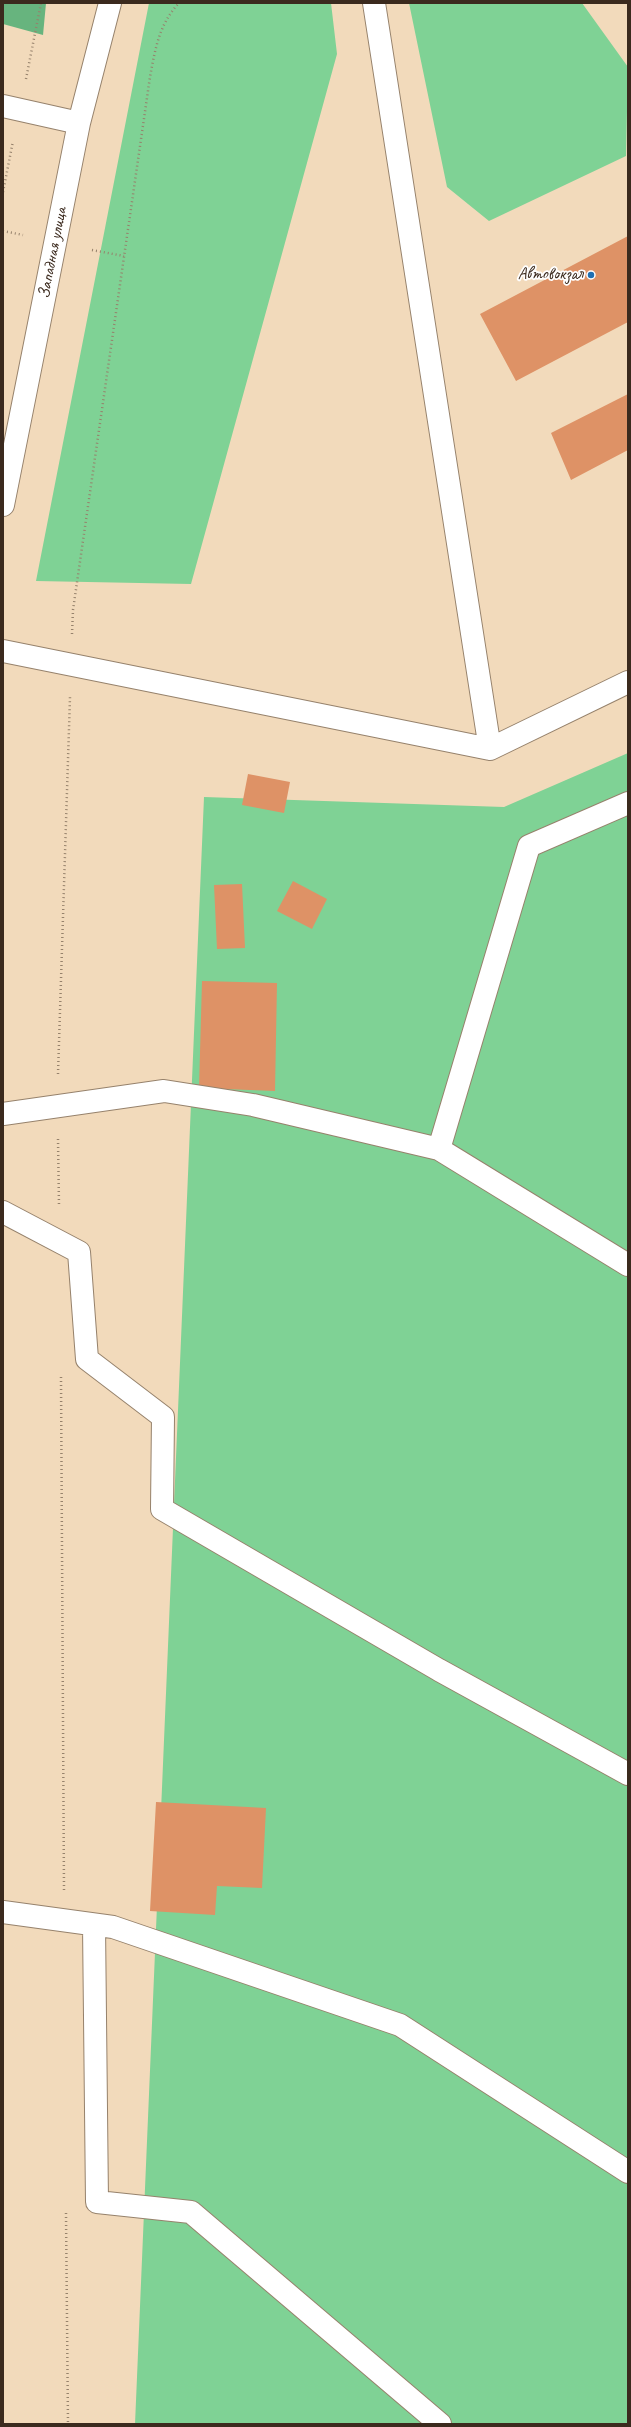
<!DOCTYPE html>
<html>
<head>
<meta charset="utf-8">
<style>
  body { margin:0 }
  #map { position:relative; width:631px; height:2427px; overflow:hidden; background:#f2dabb; font-family:Caveat,sans-serif }
  canvas { display:block }
  .frame { position:absolute; inset:0; border:4px solid #3b2a1e; pointer-events:none }
</style>
</head>
<body>
<div id="map">
<canvas width="631" height="2427"></canvas>
<div class="frame"></div>
</div>
<script>
const context = document.querySelector('canvas').getContext('2d');
context.lineJoin = 'round';
function fillPath(path, color) {
  context.fillStyle = color;
  context.fill(path, 'evenodd');
}
function trace(path, color, width, dash) {
  context.strokeStyle = color;
  context.lineWidth = width;
  context.lineCap = dash ? 'butt' : 'round';
  context.setLineDash(dash || []);
  context.stroke(path);
}
function write(font, color, halo, rows, align = 'center') {
  context.font = font + ' Caveat,sans-serif';
  context.lineWidth = 3.5;
  context.setLineDash([]);
  context.textBaseline = 'middle';
  context.strokeStyle = halo;
  context.fillStyle = color;
  for (const [text, x, y, turn = 0] of rows) {
    context.save();
    context.translate(x, y);
    context.rotate((+turn || 0) * Math.PI / 180);
    context.textAlign = isNaN(turn) ? turn : align;
    if (halo) context.strokeText(text, 0, 0);
    context.fillText(text, 0, 0);
    context.restore();
  }
}
fillPath(new Path2D(`
  M 149,3 L 331,3 L 337,54 L 191,584 L 36,581 Z
  M 409,3 L 582,3 L 628,67 L 626,156 L 489,221 L 447,187 Z
  M 628,753 L 628,2424 L 135,2424 L 204,797 L 504,807 Z`), '#7fd295');
fillPath(new Path2D(`
  M 3,3 L 46,3 L 43,35 L 3,24 Z`), '#67b47e');
fillPath(new Path2D(`
  M 628,236 L 628,322 L 516,381 L 480,314 Z
  M 628,394 L 628,450 L 571,480 L 551,433 Z
  M 248,774 L 290,782 L 284,813 L 242,805 Z
  M 293,881 L 327,899 L 312,929 L 277,911 Z
  M 242,884 L 245,948 L 217,949 L 214,885 Z
  M 202,981 L 277,983 L 275,1091 L 199,1088 Z
  M 156,1802 L 266,1808 L 262,1888 L 217,1886 L 215,1915 L 150,1911 Z`), '#de9266');
const minor = new Path2D(`
  M 374,3 L 490,749
  M 3,651 L 490,749 L 628,682
  M 3,1114 L 164,1091 L 253,1105 L 439,1149 L 628,1265
  M 439,1149 L 529,846 L 628,803
  M 3,1212 L 79,1252 L 87,1359 L 163,1417 L 162,1509 L 439,1670 L 628,1774
  M 3,1912 L 113,1927 L 400,2025 L 628,2172
  M 94,1925 L 97,2202 L 191,2212 L 440,2424`);
const major = new Path2D(`
  M 3,106 L 79,123
  M 3,505 L 79,123 L 110,3`);
trace(minor, '#96826c', 24);
trace(major, '#96826c', 24);
trace(new Path2D(`
  M 26,79 L 41,3
  M 3,192 L 13,141
  M 3,231 L 23,235
  M 92,250 L 124,256
  M 72,634 L 73,610 L 150,77 C 155,50 159,24 179,3
  M 58,1074 L 70,697
  M 58,1139 L 59,1206
  M 61,1377 L 64,1890
  M 66,2213 L 68,2424`), '#96826c', 2.5, [1, 3]);
trace(minor, '#fff', 22);
trace(major, '#fff', 22);
for (const [x, y, r, color] of [
  [591,275,4,"#1f6fb2"]
]) {
  const dot = new Path2D();
  dot.arc(x, y, r, 0, 2 * Math.PI);
  context.fillStyle = color;
  context.fill(dot);
  trace(dot, '#fff', 1.5);
}
write('17px', '#3b2a1e', '#fff', [
  ["Западная улица",53,253,-79]
]);
write('17px', '#3b2a1e', '#fff', [
  ["Автовокзал",583,275]
], 'right');
</script>
</body>
</html>
